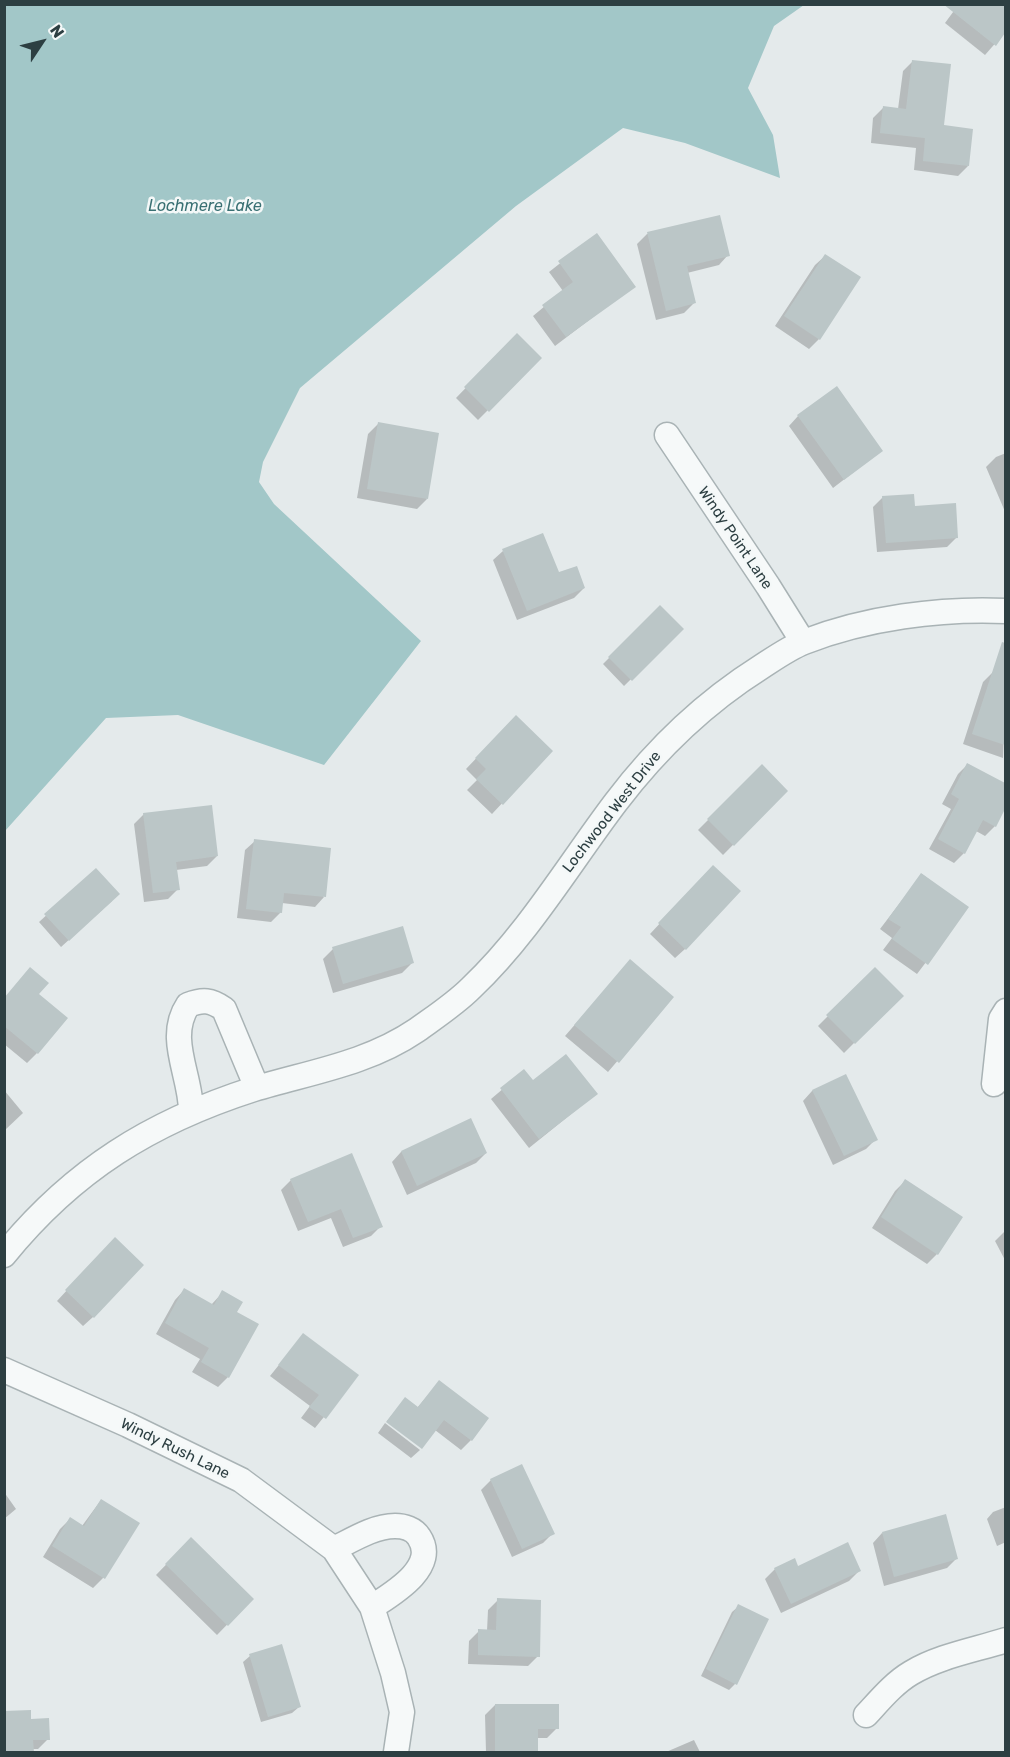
<!DOCTYPE html>
<html>
<head>
<meta charset="utf-8">
<style>
  body { margin:0 }
  #map { position:relative; width:1010px; height:1757px; overflow:hidden; background:#e4eaeb; font-family:Rubik,sans-serif }
  canvas { display:block }
  .frame { position:absolute; inset:0; border:6px solid #2d3f42; pointer-events:none }
  .north { position:absolute; left:12px; top:12px; width:60px; height:60px; -webkit-text-stroke:4px #f4f8f8; paint-order:stroke; rotate:55deg; font-size:16px; font-weight:700; line-height:24px; text-align:center; color:#2d3f42 }
  .north::after { content:''; display:block; margin:auto; width:21px; height:27px; background:#2d3f42; clip-path:polygon(50% 0,100% 100%,50% 72%,0 100%) }
</style>
</head>
<body>
<div id="map">
<canvas width="1010" height="1757"></canvas>
<div class="frame"></div>
<div class="north">N</div>
</div>
<script>
const context = document.querySelector('canvas').getContext('2d');
context.lineJoin = 'round';
function fillPath(path, color) {
  context.fillStyle = color;
  context.fill(path, 'evenodd');
}
function trace(path, color, width, dash) {
  context.strokeStyle = color;
  context.lineWidth = width;
  context.lineCap = dash ? 'butt' : 'round';
  context.setLineDash(dash || []);
  context.stroke(path);
}
function write(font, color, halo, rows, align = 'center') {
  context.font = font + ' Rubik,sans-serif';
  context.lineWidth = 5;
  context.setLineDash([]);
  context.textBaseline = 'middle';
  context.strokeStyle = halo;
  context.fillStyle = color;
  for (const [text, x, y, turn = 0] of rows) {
    context.save();
    context.translate(x, y);
    context.rotate((+turn || 0) * Math.PI / 180);
    context.textAlign = isNaN(turn) ? turn : align;
    if (halo) context.strokeText(text, 0, 0);
    context.fillText(text, 0, 0);
    context.restore();
  }
}
fillPath(new Path2D(`
  M 5,4 L 804,5 L 774,26 L 748,88 L 773,135 L 780,178 L 685,143 L 623,128 L 516,206 L 300,388 L 263,462 L 259,482 L 274,504 L 421,641 L 324,765 L 178,715 L 106,718 L 5,831 Z`), '#a2c7c8');
fillPath(new Path2D(`
  M 959,4 L 1006,4 L 1006,31 L 985,55 L 945,23 Z
  M 913,61 L 942,127 L 968,166 L 958,176 L 914,170 L 916,148 L 871,143 L 873,118 L 883,108 L 898,109 L 903,71 Z
  M 719,216 L 728,255 L 719,265 L 687,273 L 694,303 L 684,313 L 656,320 L 637,244 L 647,234 Z
  M 596,235 L 634,286 L 555,346 L 533,316 L 563,291 L 549,272 Z
  M 825,256 L 819,339 L 809,349 L 775,326 L 815,265 Z
  M 517,335 L 540,358 L 478,420 L 456,398 Z
  M 798,416 L 881,451 L 833,488 L 789,426 Z
  M 378,424 L 427,499 L 417,509 L 357,498 L 368,434 Z
  M 1006,453 L 1006,514 L 986,467 L 996,457 Z
  M 883,497 L 914,507 L 957,537 L 947,547 L 877,552 L 873,507 Z
  M 503,551 L 558,574 L 584,588 L 574,598 L 517,620 L 493,560 Z
  M 660,607 L 682,629 L 624,686 L 603,664 Z
  M 993,672 L 1006,676 L 1003,758 L 963,744 L 983,682 Z
  M 506,727 L 551,751 L 492,814 L 467,790 L 477,780 L 466,769 Z
  M 968,764 L 1006,785 L 1006,806 L 995,826 L 985,836 L 976,831 L 964,853 L 954,863 L 929,849 L 951,809 L 942,804 L 958,774 Z
  M 762,766 L 786,791 L 723,855 L 698,830 Z
  M 144,814 L 217,856 L 207,866 L 176,870 L 178,889 L 168,899 L 144,902 L 134,824 Z
  M 255,841 L 324,897 L 315,907 L 282,903 L 281,912 L 271,922 L 237,918 L 245,850 Z
  M 96,870 L 112,901 L 61,947 L 39,922 Z
  M 922,874 L 967,908 L 917,974 L 883,950 L 892,938 L 880,929 Z
  M 703,877 L 685,949 L 675,958 L 650,934 Z
  M 333,949 L 412,963 L 402,973 L 333,993 L 323,959 Z
  M 630,961 L 672,997 L 608,1072 L 565,1036 Z
  M 875,969 L 901,996 L 844,1053 L 818,1026 Z
  M 37,994 L 37,1053 L 27,1063 L 4,1044 L 4,998 Z
  M 524,1071 L 533,1082 L 596,1094 L 529,1148 L 491,1099 Z
  M 845,1076 L 876,1139 L 866,1149 L 833,1165 L 803,1101 L 812,1091 Z
  M 4,1090 L 23,1113 L 4,1131 Z
  M 470,1120 L 486,1153 L 476,1163 L 407,1195 L 392,1162 L 401,1152 Z
  M 291,1180 L 381,1226 L 371,1236 L 343,1247 L 331,1218 L 298,1231 L 281,1190 Z
  M 905,1181 L 937,1254 L 927,1264 L 872,1228 L 895,1191 Z
  M 1005,1231 L 1006,1231 L 1006,1262 L 995,1241 Z
  M 105,1249 L 93,1317 L 83,1326 L 57,1301 Z
  M 184,1290 L 211,1305 L 223,1292 L 235,1313 L 228,1377 L 218,1387 L 192,1372 L 200,1359 L 156,1334 L 175,1300 Z
  M 303,1335 L 357,1376 L 315,1428 L 301,1418 L 310,1406 L 270,1376 Z
  M 439,1382 L 471,1440 L 461,1450 L 435,1430 L 422,1447 L 387,1421 L 405,1399 L 417,1408 Z
  M 385,1423 L 420,1450 L 411,1458 L 378,1433 Z
  M 491,1480 L 553,1533 L 543,1543 L 512,1557 L 481,1490 Z
  M 4,1492 L 16,1509 L 4,1519 Z
  M 101,1500 L 137,1523 L 103,1578 L 93,1588 L 43,1557 L 60,1529 L 70,1519 L 82,1526 Z
  M 1006,1507 L 1006,1542 L 997,1546 L 987,1519 L 993,1512 Z
  M 882,1533 L 957,1558 L 947,1568 L 884,1586 L 873,1543 Z
  M 191,1539 L 252,1599 L 217,1635 L 156,1575 Z
  M 775,1569 L 859,1571 L 849,1581 L 781,1613 L 765,1579 Z
  M 498,1600 L 538,1656 L 528,1666 L 468,1664 L 469,1641 L 479,1631 L 487,1631 L 488,1610 Z
  M 739,1606 L 735,1684 L 729,1690 L 701,1676 L 732,1612 Z
  M 250,1656 L 299,1707 L 292,1713 L 261,1722 L 243,1662 Z
  M 495,1705 L 557,1728 L 547,1738 L 537,1738 L 537,1752 L 486,1752 L 485,1715 Z
  M 4,1712 L 30,1721 L 48,1739 L 38,1749 L 32,1749 L 32,1752 L 4,1752 Z
  M 694,1740 L 700,1752 L 666,1752 Z`), '#0003');
fillPath(new Path2D(`
  M 943,4 L 1005,4 L 1005,33 L 996,46 Z
  M 912,60 L 951,64 L 944,125 L 973,129 L 969,166 L 923,161 L 925,138 L 880,133 L 883,106 L 906,109 Z
  M 720,215 L 730,256 L 687,266 L 696,303 L 666,311 L 647,232 Z
  M 597,233 L 636,287 L 566,337 L 542,305 L 573,282 L 558,261 Z
  M 825,254 L 861,277 L 820,340 L 784,316 Z
  M 517,333 L 542,358 L 489,412 L 464,387 Z
  M 837,386 L 883,451 L 844,480 L 797,415 Z
  M 378,422 L 439,433 L 428,499 L 367,489 Z
  M 914,494 L 915,506 L 956,503 L 958,538 L 886,543 L 882,496 Z
  M 543,533 L 559,572 L 577,566 L 585,588 L 527,611 L 502,549 Z
  M 660,605 L 684,629 L 632,681 L 608,657 Z
  M 1002,642 L 1005,643 L 1005,745 L 972,734 Z
  M 516,715 L 553,751 L 503,805 L 476,779 L 486,769 L 475,758 Z
  M 967,763 L 1005,783 L 1005,809 L 996,827 L 983,820 L 965,854 L 938,839 L 959,799 L 951,794 Z
  M 762,764 L 788,791 L 734,846 L 707,819 Z
  M 212,805 L 218,856 L 176,862 L 180,890 L 153,893 L 143,813 Z
  M 254,839 L 331,848 L 326,897 L 284,893 L 282,913 L 246,909 Z
  M 713,865 L 741,891 L 686,950 L 658,923 Z
  M 96,868 L 120,894 L 69,941 L 44,914 Z
  M 921,873 L 969,907 L 928,965 L 892,939 L 901,927 L 888,919 Z
  M 403,926 L 414,963 L 343,984 L 332,947 Z
  M 630,959 L 674,997 L 619,1063 L 574,1025 Z
  M 30,967 L 49,983 L 39,994 L 68,1018 L 38,1054 L 4,1026 L 4,998 Z
  M 875,967 L 904,996 L 855,1044 L 826,1015 Z
  M 566,1054 L 598,1094 L 539,1139 L 500,1088 L 524,1069 L 533,1080 Z
  M 846,1074 L 878,1140 L 844,1156 L 812,1090 Z
  M 471,1118 L 487,1153 L 417,1186 L 401,1151 Z
  M 352,1153 L 383,1227 L 353,1238 L 341,1209 L 308,1222 L 290,1179 Z
  M 905,1179 L 963,1217 L 938,1255 L 881,1217 Z
  M 115,1237 L 144,1265 L 94,1318 L 65,1290 Z
  M 184,1288 L 214,1305 L 222,1290 L 243,1302 L 237,1312 L 259,1324 L 229,1378 L 201,1362 L 209,1348 L 165,1323 Z
  M 303,1333 L 359,1375 L 326,1419 L 309,1407 L 319,1395 L 278,1365 Z
  M 439,1380 L 489,1418 L 472,1441 L 444,1420 L 422,1449 L 386,1422 L 405,1397 L 418,1407 Z
  M 522,1464 L 555,1534 L 522,1549 L 490,1479 Z
  M 101,1499 L 140,1523 L 105,1579 L 52,1546 L 70,1517 L 84,1526 Z
  M 946,1514 L 958,1559 L 894,1577 L 882,1532 Z
  M 191,1537 L 254,1599 L 228,1626 L 165,1564 Z
  M 848,1542 L 861,1571 L 791,1604 L 774,1568 L 795,1558 L 798,1566 Z
  M 497,1598 L 541,1600 L 540,1657 L 478,1655 L 478,1629 L 496,1630 Z
  M 738,1604 L 769,1619 L 737,1685 L 706,1669 Z
  M 282,1644 L 301,1707 L 268,1717 L 249,1654 Z
  M 495,1704 L 559,1704 L 559,1729 L 538,1729 L 538,1752 L 495,1752 Z
  M 31,1710 L 31,1719 L 49,1718 L 50,1740 L 33,1740 L 34,1752 L 4,1752 L 4,1711 Z`), '#bbc6c7');
const street = new Path2D(`
  M 667,435 L 768,586 L 803,642
  M 994,1084 L 1001,1019 L 1006,1011
  M 191,1111 C 191,1075 166,1038 188,1005 C 203,999 211,1000 224,1009 L 257,1088
  M 4,1255 C 73,1170 151,1122 254,1089 C 310,1072 367,1064 417,1030 C 435,1017 455,1004 471,988 C 528,934 569,864 616,802 C 657,748 704,703 761,667 C 775,658 789,648 804,642 C 865,618 940,608 1006,611
  M 4,1370 L 128,1425 L 241,1480 L 334,1549 L 372,1607 L 393,1673 L 402,1712 L 396,1752
  M 334,1549 C 352,1540 374,1526 395,1526 C 404,1526 414,1529 419,1537 C 439,1567 392,1594 372,1607
  M 866,1715 C 880,1700 894,1683 911,1673 C 939,1656 975,1650 1006,1640`);
trace(street, '#a9b3b5', 27);
trace(street, '#f6f9f9', 24);
write('15px', '#2d3f42', '#f4f8f8', [
  ["Windy Point Lane",735,538,56],
  ["Lochwood West Drive",612,812,-52],
  ["Windy Rush Lane",175,1449,26]
]);
write('italic 16px', '#397073', '#f4f8f8', [
  ["Lochmere Lake",205,206]
]);
</script>
</body>
</html>
